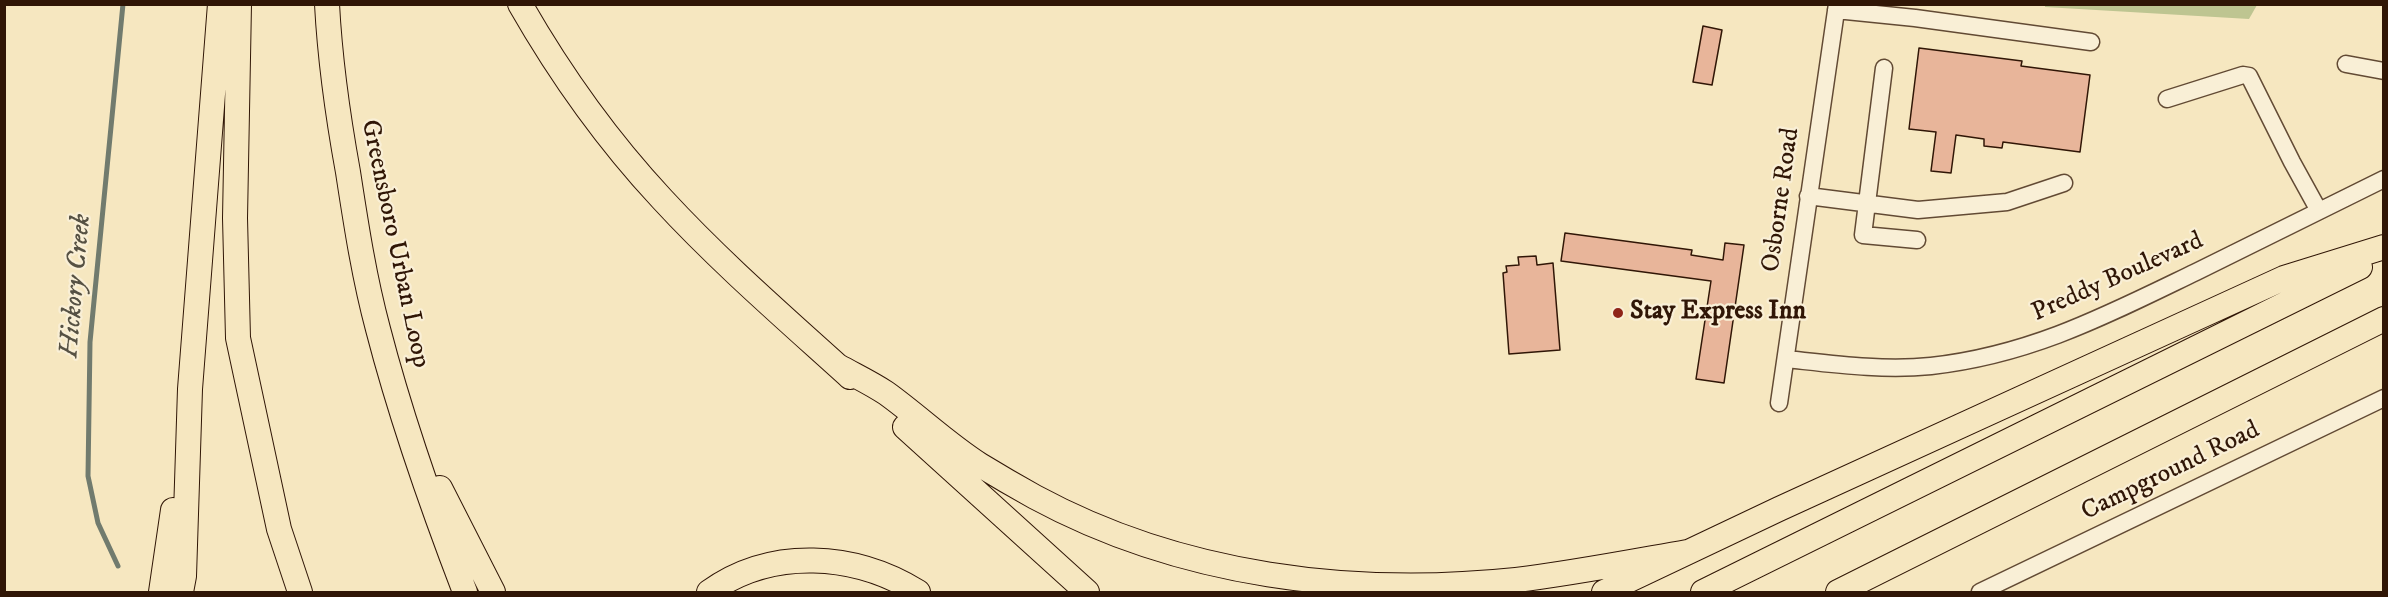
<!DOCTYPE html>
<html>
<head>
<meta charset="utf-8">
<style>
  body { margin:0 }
  #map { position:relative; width:2388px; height:597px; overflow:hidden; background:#f6e7c0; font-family:"IM FELL DW Pica",serif }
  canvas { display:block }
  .frame { position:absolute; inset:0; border:6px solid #301606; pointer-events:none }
</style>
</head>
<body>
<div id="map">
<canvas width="2388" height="597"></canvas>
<div class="frame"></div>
</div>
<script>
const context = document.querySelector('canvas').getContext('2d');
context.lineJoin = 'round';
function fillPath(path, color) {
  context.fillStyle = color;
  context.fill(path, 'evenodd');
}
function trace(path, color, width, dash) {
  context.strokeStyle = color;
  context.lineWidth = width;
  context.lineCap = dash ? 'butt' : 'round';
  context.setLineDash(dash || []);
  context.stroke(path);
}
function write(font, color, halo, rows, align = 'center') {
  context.font = font + ' "IM FELL DW Pica",serif';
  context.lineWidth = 4.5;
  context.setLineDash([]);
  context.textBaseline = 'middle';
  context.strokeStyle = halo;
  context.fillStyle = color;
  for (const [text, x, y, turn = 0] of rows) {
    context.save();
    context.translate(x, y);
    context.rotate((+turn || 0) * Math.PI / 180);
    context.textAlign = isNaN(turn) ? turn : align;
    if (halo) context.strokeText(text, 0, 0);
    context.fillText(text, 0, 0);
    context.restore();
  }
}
fillPath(new Path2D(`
  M 2045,4 L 2257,4 L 2257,5 L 2249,19 L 2045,7 Z`), '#bec591');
trace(new Path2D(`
  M 118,566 L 98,523 L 88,476 L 90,342 L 123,4`), '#717b6e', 5);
const building = new Path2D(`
  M 1703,26 L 1722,30 L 1712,85 L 1693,82 Z
  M 1919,48 L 2022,61 L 2021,66 L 2090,75 L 2080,152 L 2003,142 L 2002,148 L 1984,146 L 1984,139 L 1956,135 L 1951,173 L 1931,171 L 1936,132 L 1909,129 Z
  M 1565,233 L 1692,250 L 1691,255 L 1723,260 L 1725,243 L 1744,245 L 1724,383 L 1696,379 L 1711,281 L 1561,261 Z
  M 1536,256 L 1537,265 L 1553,263 L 1560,350 L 1509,354 L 1503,273 L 1507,272 L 1506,266 L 1519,265 L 1518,257 Z`);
fillPath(building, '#e8b59a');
trace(building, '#301606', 1.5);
const minor = new Path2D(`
  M 1836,10 L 1915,18 L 2091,42
  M 2346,64 L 2384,71
  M 1884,68 L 1863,235 L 1917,240
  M 2167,99 L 2243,75 L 2249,76 L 2292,162 L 2319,211
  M 1808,196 L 1918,210 L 2007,202 L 2064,183
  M 1786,359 C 1833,364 1883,371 1931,366 C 2031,355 2107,315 2196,272 C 2258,241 2321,210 2384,179
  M 1779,403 L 1837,4
  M 1980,592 L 2384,398`);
const highway = new Path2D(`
  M 239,4 L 235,218 L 238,338 L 279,529 L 300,592
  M 327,4 C 330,61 338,117 348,172 C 356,224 364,277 378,329 C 401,418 432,506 465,592
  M 520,4 C 560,74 607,140 662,199 C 720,262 786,319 850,377
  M 838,366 C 854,375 871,383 886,393 C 918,416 947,444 980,465 C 998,476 1017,487 1035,497 C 1181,576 1352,597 1516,580 C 1573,573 1630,562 1687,552
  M 905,427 L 1087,592
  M 440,488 L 493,592
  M 161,592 L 173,510
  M 181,592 L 184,576 L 190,389 L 220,4
  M 709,592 C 772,547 855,553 918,592
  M 1604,592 L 1779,509 L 2284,278 L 2384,247
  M 1703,592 L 2360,267
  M 1838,592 L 2384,319`);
trace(minor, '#624a34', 19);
trace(highway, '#301606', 26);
trace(minor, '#f9efd6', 16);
trace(highway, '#f6e7c0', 24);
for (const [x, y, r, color] of [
  [1618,313,6,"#8f2418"]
]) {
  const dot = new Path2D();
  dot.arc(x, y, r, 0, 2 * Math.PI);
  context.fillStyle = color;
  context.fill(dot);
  trace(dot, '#f9efd6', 2);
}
write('26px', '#301606', '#f9efd6', [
  ["Osborne Road",1782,200,-82],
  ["Greensboro Urban Loop",394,244,78],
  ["Preddy Boulevard",2118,278,-24],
  ["Campground Road",2171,472,-26]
]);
write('bold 26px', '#301606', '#f9efd6', [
  ["Stay Express Inn",1630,313]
], 'left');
write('italic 27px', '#565143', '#f9efd6', [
  ["Hickory Creek",77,286,-85]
]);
</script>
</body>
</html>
